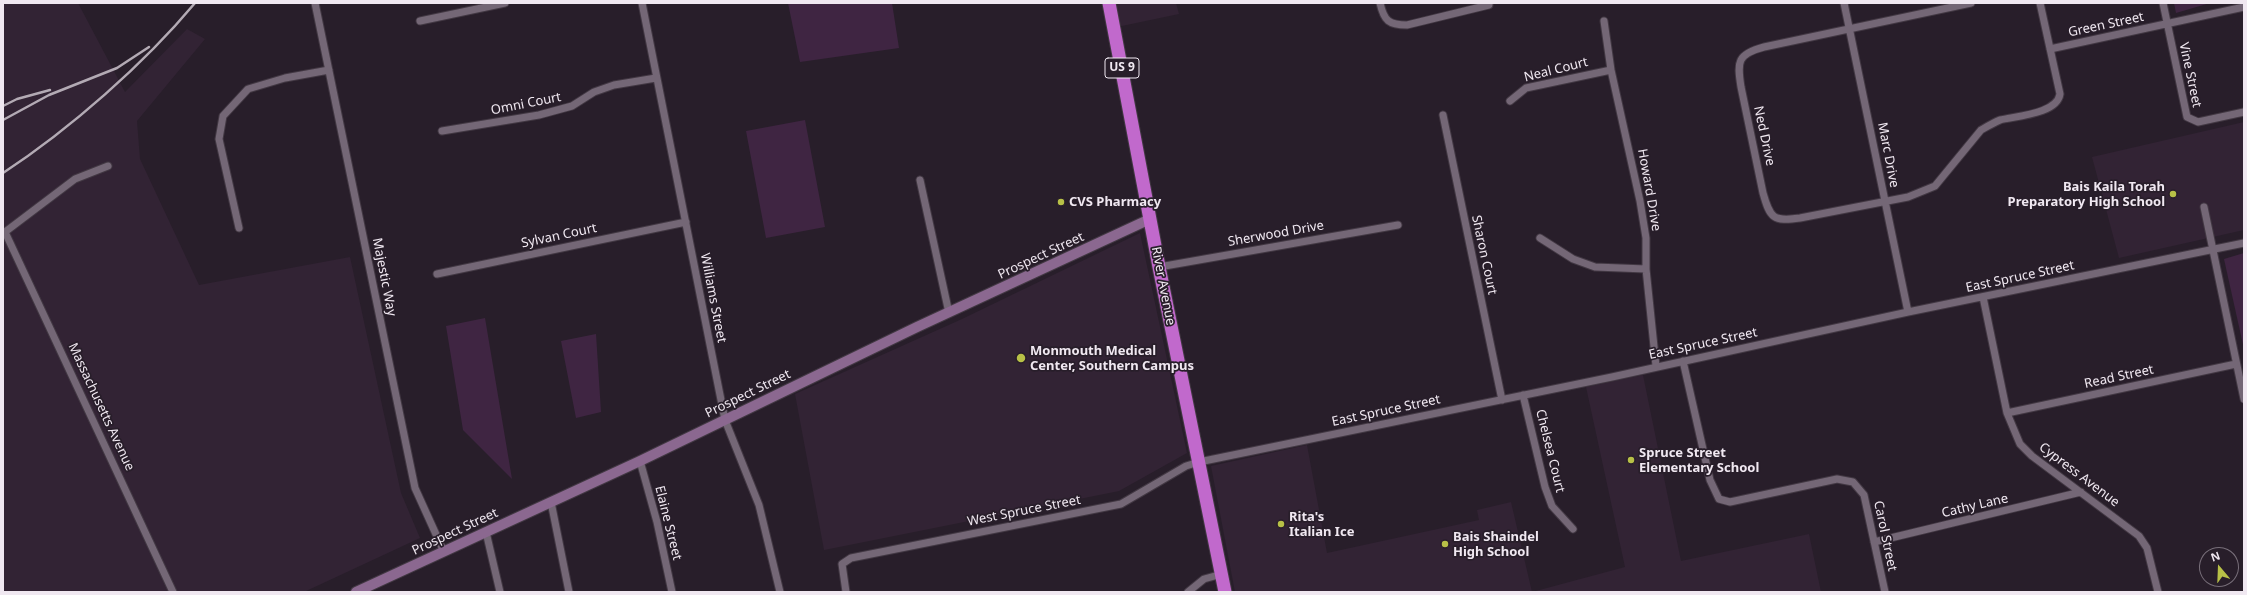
<!DOCTYPE html>
<html>
<head>
<meta charset="utf-8">
<style>
  body { margin:0 }
  #map { position:relative; width:2247px; height:595px; overflow:hidden; background:#281e2a; font-family:"Noto Sans",sans-serif }
  canvas { display:block }
  .frame { position:absolute; inset:0; border:4px solid #f0e8f1; pointer-events:none }
  .north { position:absolute; left:2199px; top:547px; width:40px; height:40px; box-sizing:border-box; background:#281e2a; border:1px solid #786f7a; border-radius:50%; rotate:341deg; font-size:11px; font-weight:700; line-height:16px; text-align:center; color:#f0e8f1 }
  .north::after { content:''; display:block; margin:auto; width:14px; height:18px; background:#b8c147; clip-path:polygon(50% 0,100% 100%,50% 72%,0 100%) }
</style>
</head>
<body>
<div id="map">
<canvas width="2247" height="595"></canvas>
<div class="frame"></div>
<div class="north">N</div>
</div>
<script>
const context = document.querySelector('canvas').getContext('2d');
context.lineJoin = 'round';
function fillPath(path, color) {
  context.fillStyle = color;
  context.fill(path, 'evenodd');
}
function trace(path, color, width, dash) {
  context.strokeStyle = color;
  context.lineWidth = width;
  context.lineCap = dash ? 'butt' : 'round';
  context.setLineDash(dash || []);
  context.stroke(path);
}
function write(font, color, halo, rows, align = 'center') {
  context.font = font + ' "Noto Sans",sans-serif';
  context.lineWidth = 3.5;
  context.setLineDash([]);
  context.textBaseline = 'middle';
  context.strokeStyle = halo;
  context.fillStyle = color;
  for (const [text, x, y, turn = 0] of rows) {
    context.save();
    context.translate(x, y);
    context.rotate((+turn || 0) * Math.PI / 180);
    context.textAlign = isNaN(turn) ? turn : align;
    if (halo) context.strokeText(text, 0, 0);
    context.fillText(text, 0, 0);
    context.restore();
  }
}
fillPath(new Path2D(`
  M 3,3 L 78,3 L 125,92 L 187,29 L 205,39 L 137,121 L 140,159 L 199,285 L 350,257 L 401,493 L 420,538 L 304,592 L 3,592 Z
  M 1113,3 L 1176,3 L 1179,14 L 1117,27 Z
  M 2244,122 L 2244,230 L 2119,258 L 2092,157 Z
  M 1140,233 L 1187,453 L 1119,491 L 824,550 L 795,394 L 962,319 Z
  M 1643,375 L 1681,561 L 1809,534 L 1821,592 L 1235,592 L 1211,466 L 1307,445 L 1327,553 L 1479,520 L 1477,510 L 1511,502 L 1532,592 L 1625,567 L 1586,387 Z`), '#322334');
fillPath(new Path2D(`
  M 788,3 L 892,3 L 899,48 L 800,62 Z
  M 2174,3 L 2210,3 L 2176,13 Z
  M 805,120 L 825,227 L 766,238 L 746,131 Z
  M 2244,253 L 2244,349 L 2224,259 Z
  M 485,318 L 512,479 L 463,430 L 446,326 Z
  M 596,334 L 601,412 L 576,418 L 561,341 Z`), '#3f2542');
const street = new Path2D(`
  M 315,3 L 415,488 L 444,552
  M 642,3 L 725,420 L 759,505 L 780,592
  M 1380,3 C 1384,21 1389,25 1407,25 L 1489,5 L 1489,3
  M 1844,3 L 1908,312
  M 1971,3 L 1764,47 C 1737,54 1737,62 1741,87 L 1763,193 C 1770,218 1773,222 1800,218 L 1908,197 L 1935,186 L 1981,130 C 1988,126 1993,123 2000,120 C 2016,116 2057,114 2060,94 L 2040,3
  M 2163,3 L 2187,117 L 2198,122 L 2244,112
  M 420,21 L 505,3
  M 1604,21 L 1611,70 L 1640,201 L 1646,238 L 1646,269 L 1656,366
  M 2050,49 L 2244,7
  M 1510,101 L 1526,88 L 1611,70
  M 1443,115 L 1502,400
  M 442,131 L 539,115 L 572,106 L 594,92 L 614,85 L 656,78
  M 108,166 L 75,179 L 5,232 L 173,592
  M 920,180 L 949,313
  M 2204,207 L 2244,399
  M 239,228 L 219,139 L 223,116 L 248,89 L 285,78 L 329,70
  M 1540,238 L 1573,259 L 1595,267 L 1646,269
  M 1159,267 L 1398,225
  M 437,274 L 686,222
  M 1983,297 L 2007,413 L 2020,444 L 2032,456 L 2139,536 L 2147,548 L 2158,592
  M 1683,361 L 1710,480 L 1719,499 L 1730,502 L 1837,479 L 1853,482 L 1864,495 L 1885,592
  M 1523,395 L 1545,487 L 1552,506 L 1573,529
  M 2007,413 L 2236,364
  M 640,461 L 657,522 L 672,592
  M 551,502 L 569,592
  M 486,532 L 500,592
  M 1874,542 L 2081,492
  M 846,592 L 842,564 L 851,558 L 1121,504 L 1186,466 L 1199,462 L 1612,377 L 1908,312 L 2244,243
  M 1188,592 L 1204,579 L 1222,574`);
const secondary = new Path2D(`
  M 356,592 L 640,461 L 917,327 L 1150,219`);
const highway = new Path2D(`
  M 1109,3 L 1159,267 L 1225,592`);
trace(street, '#423843', 9);
trace(secondary, '#423843', 12);
trace(highway, '#423843', 15);
trace(street, '#746776', 7);
trace(secondary, '#8b6890', 10);
trace(highway, '#c169cc', 13);
trace(new Path2D(`
  M 3,106 L 17,99 L 50,90
  M 3,120 L 49,95 L 117,68 L 149,47
  M 3,173 C 70,129 144,64 195,3`), '#b3aab4', 2.5);
for (const [x, y, r, color] of [
  [2173,194,4,"#b8c147"],
  [1061,202,4,"#b8c147"],
  [1021,358,5,"#b8c147"],
  [1631,460,4,"#b8c147"],
  [1281,524,4,"#b8c147"],
  [1445,544,4,"#b8c147"]
]) {
  const dot = new Path2D();
  dot.arc(x, y, r, 0, 2 * Math.PI);
  context.fillStyle = color;
  context.fill(dot);
  trace(dot, '#281e2a', 1.5);
}
for (const [x, y, w] of [
  [1122,68,34]
]) {
  const box = new Path2D();
  box.roundRect(x - w / 2, y - 10, w, 20, 3);
  context.fillStyle = '#281e2a';
  context.fill(box);
  trace(box, '#f0e8f1', 1);
}
write('bold 12px', '#f0e8f1', null, [
  ["US 9",1122,68]
]);
write('13px', '#f0e8f1', '#281e2a', [
  ["Green Street",2106,25,-12],
  ["Neal Court",1556,70,-14],
  ["Vine Street",2190,75,78],
  ["Omni Court",526,104,-11],
  ["Ned Drive",1764,136,78],
  ["Marc Drive",1888,155,79],
  ["Howard Drive",1649,190,80],
  ["Sherwood Drive",1276,234,-10],
  ["Sylvan Court",559,236,-12],
  ["Sharon Court",1484,255,78],
  ["Prospect Street",1041,256,-25],
  ["Majestic Way",384,277,79],
  ["East Spruce Street",2020,277,-12],
  ["River Avenue",1163,286,79],
  ["Williams Street",713,298,79],
  ["East Spruce Street",1703,344,-12],
  ["Read Street",2119,377,-12],
  ["Prospect Street",748,394,-26],
  ["Massachusetts Avenue",101,407,65],
  ["East Spruce Street",1386,411,-12],
  ["Chelsea Court",1550,451,76],
  ["Cypress Avenue",2079,475,37],
  ["Cathy Lane",1975,506,-13],
  ["West Spruce Street",1024,511,-11],
  ["Elaine Street",668,523,76],
  ["Prospect Street",455,532,-25],
  ["Carol Street",1885,536,78]
]);
write('bold 13px', '#f0e8f1', '#281e2a', [
  ["Bais Kaila Torah",2165,187,"right"],
  ["Preparatory High School",2165,202,"right"],
  ["CVS Pharmacy",1069,202],
  ["Monmouth Medical",1030,351],
  ["Center, Southern Campus",1030,366],
  ["Spruce Street",1639,453],
  ["Elementary School",1639,468],
  ["Rita's",1289,517],
  ["Italian Ice",1289,532],
  ["Bais Shaindel",1453,537],
  ["High School",1453,552]
], 'left');
</script>
</body>
</html>
